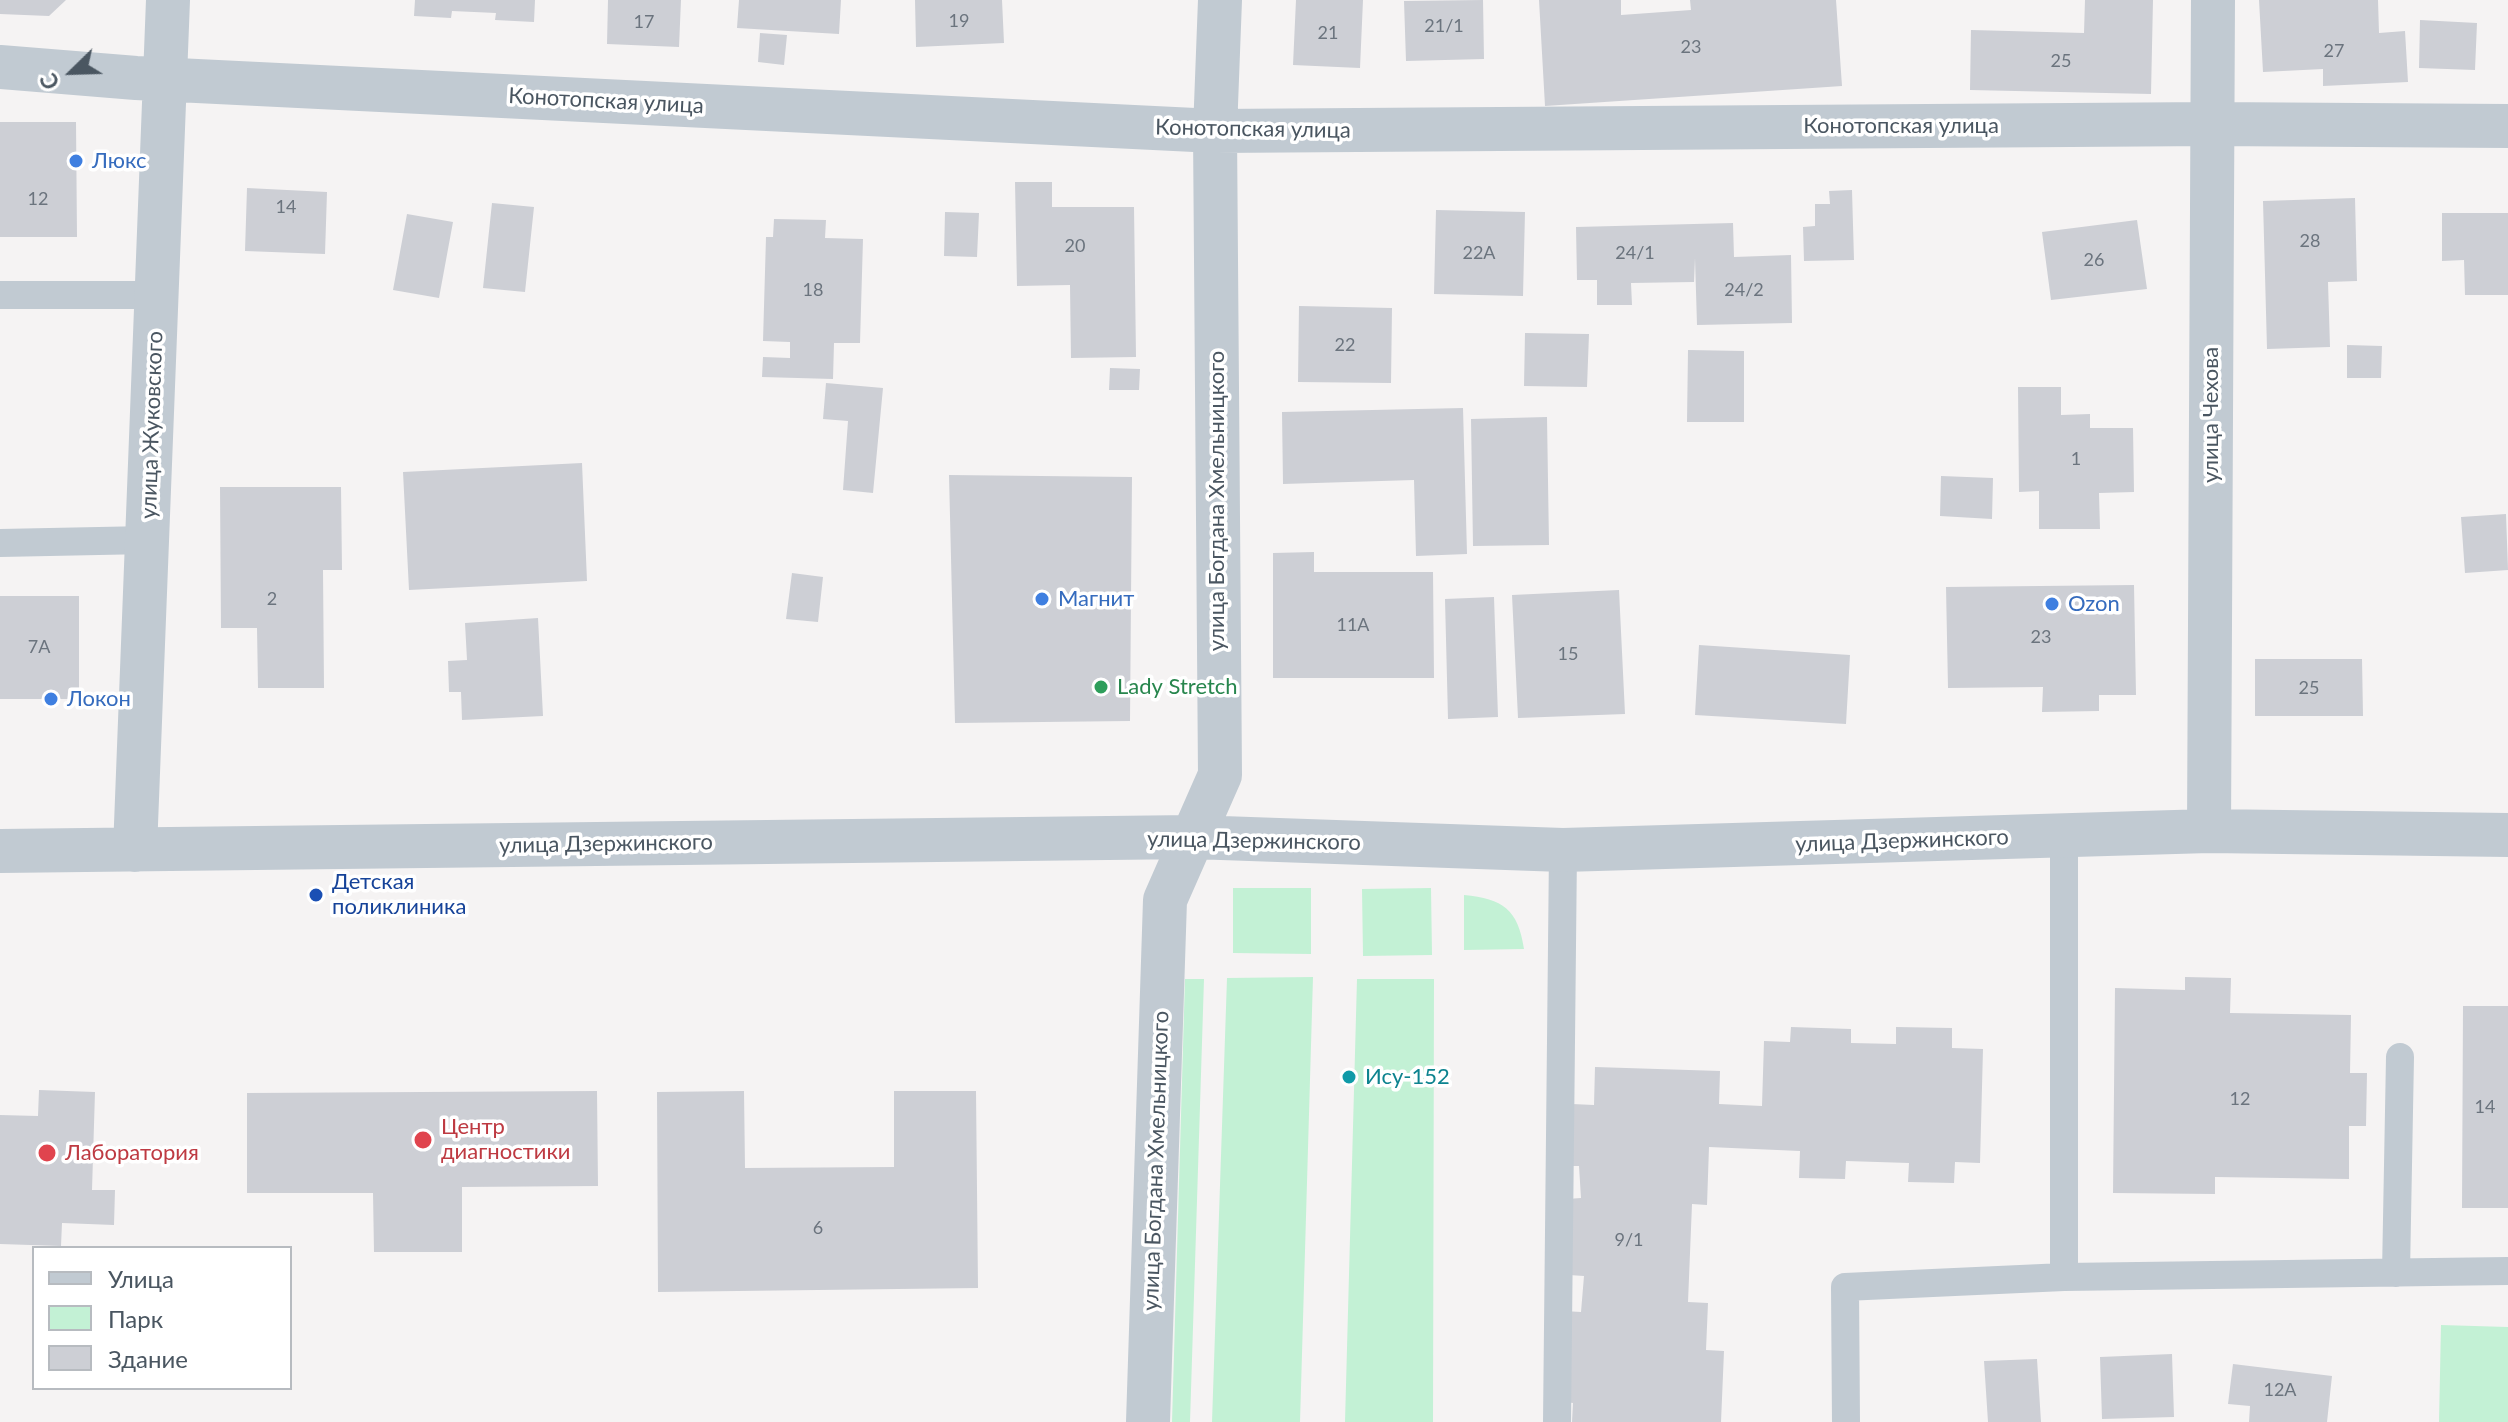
<!DOCTYPE html>
<html>
<head>
<meta charset="utf-8">
<style>
  body { margin:0 }
  #map { position:relative; width:2508px; height:1422px; overflow:hidden; background:#f5f3f3; font-family:Lato,sans-serif }
  canvas { display:block }
  .legend { position:absolute; left:32px; top:1246px; width:260px; height:144px; box-sizing:border-box; background:#fff; border:2px solid #b7bbc0; margin:0; padding:10px 14px; list-style:none; font-size:24px; color:#4a5661 }
  .legend li { display:flex; align-items:center; gap:16px; height:40px }
  .legend b { width:40px; border:2px solid #b7bbc0 }
  .north { position:absolute; left:32px; top:32px; width:80px; height:80px; -webkit-text-stroke:6px #fff; paint-order:stroke; rotate:247deg; font-size:22px; font-weight:700; line-height:32px; text-align:center; color:#4a5661 }
  .north::after { content:''; display:block; margin:auto; width:28px; height:36px; background:#4a5661; clip-path:polygon(50% 0,100% 100%,50% 72%,0 100%) }
</style>
</head>
<body>
<div id="map">
<canvas width="2508" height="1422"></canvas>
<ul class="legend">
<li><b style="height:10px;background:#c1cad2"></b>Улица</li>
<li><b style="height:22px;background:#c3f1d5"></b>Парк</li>
<li><b style="height:22px;background:#cdcfd5"></b>Здание</li>
</ul>
<div class="north">С</div>
</div>
<script>
const context = document.querySelector('canvas').getContext('2d');
context.lineJoin = 'round';
function fillPath(path, color) {
  context.fillStyle = color;
  context.fill(path, 'evenodd');
}
function trace(path, color, width, dash) {
  context.strokeStyle = color;
  context.lineWidth = width;
  context.lineCap = dash ? 'butt' : 'round';
  context.setLineDash(dash || []);
  context.stroke(path);
}
function write(font, color, halo, rows, align = 'center') {
  context.font = font + ' Lato,sans-serif';
  context.lineWidth = 7;
  context.setLineDash([]);
  context.textBaseline = 'middle';
  context.strokeStyle = halo;
  context.fillStyle = color;
  for (const [text, x, y, turn = 0] of rows) {
    context.save();
    context.translate(x, y);
    context.rotate((+turn || 0) * Math.PI / 180);
    context.textAlign = isNaN(turn) ? turn : align;
    if (halo) context.strokeText(text, 0, 0);
    context.fillText(text, 0, 0);
    context.restore();
  }
}
fillPath(new Path2D(`
  M 1233,888 L 1311,888 L 1311,954 L 1233,953 Z
  M 1431,888 L 1432,955 L 1363,956 L 1362,889 Z
  M 1464,895 C 1503,899 1518,909 1524,949 L 1464,950 Z
  M 1313,977 L 1300,1422 L 1212,1422 L 1227,978 Z
  M 1185,979 L 1204,979 L 1190,1422 L 1172,1422 Z
  M 1357,979 L 1434,979 L 1433,1422 L 1345,1422 Z
  M 2441,1325 L 2508,1327 L 2508,1422 L 2439,1422 Z`), '#c3f1d5');
fillPath(new Path2D(`
  M 0,0 L 66,0 L 49,16 L 0,14 Z
  M 415,0 L 535,0 L 534,22 L 495,20 L 496,13 L 452,11 L 451,18 L 414,16 Z
  M 608,0 L 681,0 L 679,47 L 607,44 Z
  M 739,0 L 841,0 L 839,34 L 737,28 Z
  M 915,0 L 1002,0 L 1004,43 L 916,47 Z
  M 1296,0 L 1363,0 L 1360,68 L 1293,65 Z
  M 1483,0 L 1484,59 L 1406,61 L 1404,1 Z
  M 1539,0 L 1621,0 L 1621,15 L 1691,10 L 1690,0 L 1836,0 L 1842,86 L 1545,106 Z
  M 2085,0 L 2153,0 L 2151,94 L 1970,90 L 1971,30 L 2084,33 Z
  M 2259,0 L 2378,0 L 2379,33 L 2405,31 L 2408,82 L 2323,86 L 2323,69 L 2263,72 Z
  M 2420,20 L 2477,23 L 2475,70 L 2419,68 Z
  M 760,33 L 787,35 L 784,65 L 758,62 Z
  M 0,122 L 76,122 L 77,237 L 0,237 Z
  M 1015,182 L 1052,182 L 1052,207 L 1134,207 L 1136,357 L 1071,358 L 1070,285 L 1017,286 Z
  M 247,188 L 327,192 L 325,254 L 245,251 Z
  M 1852,190 L 1854,260 L 1804,261 L 1803,227 L 1815,226 L 1815,204 L 1830,204 L 1829,191 Z
  M 2355,198 L 2357,281 L 2328,282 L 2330,347 L 2267,349 L 2263,201 Z
  M 492,203 L 534,207 L 525,292 L 483,288 Z
  M 1436,210 L 1525,212 L 1523,296 L 1434,294 Z
  M 945,212 L 979,213 L 977,257 L 944,256 Z
  M 2442,213 L 2508,213 L 2508,295 L 2465,295 L 2464,260 L 2442,261 Z
  M 407,214 L 453,222 L 439,298 L 393,290 Z
  M 774,219 L 826,220 L 825,238 L 863,239 L 860,343 L 834,343 L 833,379 L 762,377 L 763,357 L 790,358 L 790,342 L 763,341 L 766,237 L 773,237 Z
  M 2137,220 L 2147,289 L 2051,300 L 2042,232 Z
  M 1733,223 L 1734,257 L 1791,255 L 1792,323 L 1697,325 L 1695,258 L 1694,282 L 1631,283 L 1632,305 L 1597,305 L 1597,280 L 1577,280 L 1576,227 Z
  M 1299,306 L 1392,308 L 1391,383 L 1298,382 Z
  M 1525,333 L 1589,334 L 1587,387 L 1524,386 Z
  M 2347,345 L 2382,346 L 2381,378 L 2347,378 Z
  M 1688,350 L 1744,351 L 1744,422 L 1687,422 Z
  M 1110,368 L 1140,369 L 1139,390 L 1109,390 Z
  M 826,383 L 883,388 L 873,493 L 843,490 L 848,421 L 823,419 Z
  M 2018,387 L 2061,387 L 2061,415 L 2090,414 L 2090,428 L 2133,428 L 2134,492 L 2099,493 L 2100,529 L 2039,529 L 2039,491 L 2019,492 Z
  M 1463,408 L 1467,554 L 1416,556 L 1414,480 L 1283,484 L 1282,412 Z
  M 1547,417 L 1549,545 L 1473,546 L 1471,419 Z
  M 582,463 L 587,581 L 409,590 L 403,472 Z
  M 949,475 L 1132,477 L 1130,721 L 955,723 Z
  M 1941,476 L 1993,478 L 1992,519 L 1940,516 Z
  M 220,487 L 341,487 L 342,570 L 323,570 L 324,688 L 258,688 L 257,628 L 221,628 Z
  M 2506,514 L 2508,570 L 2465,573 L 2461,517 Z
  M 1314,552 L 1314,572 L 1433,572 L 1434,678 L 1273,678 L 1273,553 Z
  M 792,573 L 823,577 L 818,622 L 786,619 Z
  M 2134,585 L 2136,695 L 2099,695 L 2099,711 L 2042,712 L 2043,687 L 1948,688 L 1946,587 Z
  M 1619,590 L 1625,714 L 1518,718 L 1512,595 Z
  M 0,596 L 79,596 L 79,699 L 0,699 Z
  M 1494,597 L 1498,717 L 1448,719 L 1445,599 Z
  M 538,618 L 543,716 L 462,720 L 461,692 L 449,692 L 448,661 L 467,660 L 465,623 Z
  M 1699,645 L 1850,655 L 1846,724 L 1695,715 Z
  M 2255,659 L 2362,659 L 2363,716 L 2255,716 Z
  M 2185,977 L 2231,978 L 2230,1013 L 2351,1015 L 2350,1073 L 2367,1073 L 2366,1126 L 2349,1126 L 2349,1179 L 2215,1177 L 2215,1194 L 2113,1193 L 2115,988 L 2185,990 Z
  M 2463,1006 L 2508,1006 L 2508,1208 L 2462,1208 Z
  M 1791,1027 L 1851,1029 L 1851,1043 L 1896,1044 L 1896,1027 L 1952,1028 L 1952,1048 L 1983,1049 L 1980,1163 L 1955,1162 L 1954,1183 L 1908,1182 L 1909,1163 L 1846,1161 L 1845,1179 L 1799,1178 L 1800,1151 L 1709,1147 L 1707,1205 L 1692,1204 L 1688,1302 L 1708,1303 L 1706,1350 L 1724,1351 L 1721,1422 L 1572,1422 L 1573,1403 L 1559,1401 L 1564,1311 L 1581,1312 L 1584,1276 L 1569,1275 L 1567,1199 L 1581,1198 L 1579,1166 L 1570,1166 L 1572,1104 L 1594,1105 L 1595,1067 L 1720,1071 L 1719,1104 L 1762,1106 L 1764,1041 L 1790,1042 Z
  M 39,1090 L 95,1092 L 92,1190 L 115,1190 L 114,1225 L 62,1223 L 61,1246 L 0,1244 L 0,1115 L 38,1116 Z
  M 597,1091 L 598,1186 L 462,1187 L 462,1252 L 374,1252 L 373,1193 L 247,1193 L 247,1093 Z
  M 744,1091 L 745,1168 L 894,1167 L 894,1091 L 976,1091 L 978,1288 L 658,1292 L 657,1092 Z
  M 2172,1354 L 2174,1417 L 2102,1419 L 2100,1357 Z
  M 2037,1359 L 2041,1422 L 1988,1422 L 1984,1361 Z
  M 2233,1364 L 2332,1376 L 2327,1422 L 2249,1422 L 2250,1406 L 2228,1404 Z`), '#cdcfd5');
trace(new Path2D(`
  M 0,295 L 157,295
  M 0,543 L 148,540
  M 2396,1273 L 2400,1057
  M 2064,1277 L 2064,836
  M 1557,1422 L 1563,850
  M 1846,1422 L 1845,1287 L 2064,1277 L 2508,1271`), '#c1cad2', 28);
trace(new Path2D(`
  M 0,67 L 136,78 L 1215,131 L 2212,124 L 2508,126
  M 2209,831 L 2213,0
  M 135,850 L 168,0
  M 0,851 L 1193,837 L 1563,850 L 2209,831 L 2508,835
  M 1148,1422 L 1165,900 L 1220,775 L 1215,131 L 1220,0`), '#c1cad2', 44);
for (const [x, y, r, color] of [
  [76,161,8,"#3f7fe0"],
  [1042,599,8,"#3f7fe0"],
  [2052,604,8,"#3f7fe0"],
  [1101,687,8,"#2e9e5b"],
  [51,699,8,"#3f7fe0"],
  [316,895,8,"#1a4fb4"],
  [1349,1077,8,"#0f9aa8"],
  [423,1140,10,"#e0444e"],
  [47,1153,10,"#e0444e"]
]) {
  const dot = new Path2D();
  dot.arc(x, y, r, 0, 2 * Math.PI);
  context.fillStyle = color;
  context.fill(dot);
  trace(dot, '#fff', 3);
}
write('18px', '#6b747e', null, [
  ["19",959,21],
  ["17",644,22],
  ["21/1",1444,26],
  ["21",1328,33],
  ["23",1691,47],
  ["27",2334,51],
  ["25",2061,61],
  ["12",38,199],
  ["14",286,207],
  ["28",2310,241],
  ["20",1075,246],
  ["22А",1479,253],
  ["24/1",1635,253],
  ["26",2094,260],
  ["18",813,290],
  ["24/2",1744,290],
  ["22",1345,345],
  ["1",2076,459],
  ["2",272,599],
  ["11А",1353,625],
  ["23",2041,637],
  ["7А",39,647],
  ["15",1568,654],
  ["25",2309,688],
  ["12",2240,1099],
  ["14",2485,1107],
  ["6",818,1228],
  ["9/1",1629,1240],
  ["12А",2280,1390]
]);
write('22px', '#4a5661', '#fff', [
  ["Конотопская улица",606,101,3],
  ["Конотопская улица",1901,126],
  ["Конотопская улица",1253,129,1],
  ["улица Чехова",2211,415,-90],
  ["улица Жуковского",152,425,-88],
  ["улица Богдана Хмельницкого",1217,501,-90],
  ["улица Дзержинского",1254,841,1],
  ["улица Дзержинского",1902,841,-2],
  ["улица Дзержинского",606,844,-1],
  ["улица Богдана Хмельницкого",1156,1161,-88]
]);
write('22px', '#366cbe', '#fff', [
  ["Люкс",92,161],
  ["Магнит",1058,599],
  ["Ozon",2068,604],
  ["Локон",67,699]
], 'left');
write('22px', '#27864d', '#fff', [
  ["Lady Stretch",1117,687]
], 'left');
write('22px', '#164399', '#fff', [
  ["Детская",332,882],
  ["поликлиника",332,907]
], 'left');
write('22px', '#0d838f', '#fff', [
  ["Ису-152",1365,1077]
], 'left');
write('22px', '#be3a42', '#fff', [
  ["Центр",441,1127],
  ["диагностики",441,1152],
  ["Лаборатория",65,1153]
], 'left');
</script>
</body>
</html>
